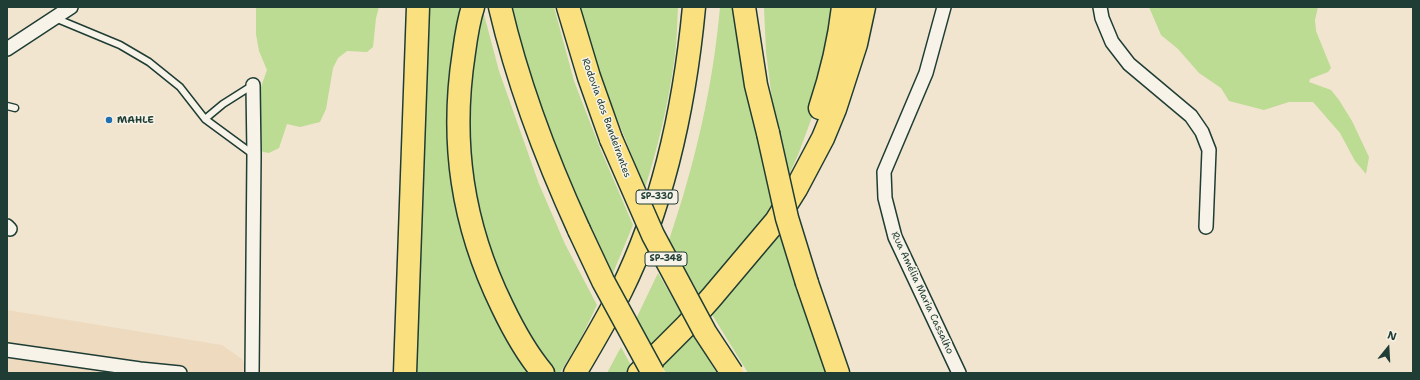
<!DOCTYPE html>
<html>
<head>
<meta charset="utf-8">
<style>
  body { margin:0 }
  #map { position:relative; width:1420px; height:380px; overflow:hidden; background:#f2e5d0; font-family:"Shantell Sans",sans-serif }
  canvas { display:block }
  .frame { position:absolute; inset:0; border:8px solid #1f3d34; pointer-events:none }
  .north { position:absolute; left:1368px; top:328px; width:40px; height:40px; -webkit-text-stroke:3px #f7f3e8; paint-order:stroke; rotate:18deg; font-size:11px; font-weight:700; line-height:16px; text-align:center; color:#1f3d34 }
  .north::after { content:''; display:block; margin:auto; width:14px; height:18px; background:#1f3d34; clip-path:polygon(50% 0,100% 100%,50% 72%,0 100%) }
</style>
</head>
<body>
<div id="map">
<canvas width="1420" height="380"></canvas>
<div class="frame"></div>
<div class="north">N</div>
</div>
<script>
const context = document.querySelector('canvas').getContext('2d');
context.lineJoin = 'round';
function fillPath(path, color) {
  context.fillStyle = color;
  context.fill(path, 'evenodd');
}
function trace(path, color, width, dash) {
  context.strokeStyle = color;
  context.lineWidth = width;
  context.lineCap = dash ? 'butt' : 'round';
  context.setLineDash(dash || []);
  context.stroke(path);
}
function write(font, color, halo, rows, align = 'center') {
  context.font = font + ' "Shantell Sans",sans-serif';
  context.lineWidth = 3;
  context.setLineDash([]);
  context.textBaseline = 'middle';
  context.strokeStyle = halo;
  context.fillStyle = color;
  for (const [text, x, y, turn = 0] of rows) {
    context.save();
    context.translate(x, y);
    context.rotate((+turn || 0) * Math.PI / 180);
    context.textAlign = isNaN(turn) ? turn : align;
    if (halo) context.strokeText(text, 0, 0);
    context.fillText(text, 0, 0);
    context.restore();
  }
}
fillPath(new Path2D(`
  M 7,310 L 222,345 L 242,359 L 251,373 L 7,373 Z`), '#eedbbf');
fillPath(new Path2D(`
  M 256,7 L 379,7 L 376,18 L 373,47 L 367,52 L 347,51 L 338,58 L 333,68 L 326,109 L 320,122 L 300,127 L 287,124 L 279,148 L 269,153 L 263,152 L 257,145 L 257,98 L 267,70 L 259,51 L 256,34 Z
  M 422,7 L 461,7 C 456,32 450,57 448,82 C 441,160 456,238 490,309 C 502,332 517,352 531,373 L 412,373 Z
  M 482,7 L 499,71 L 539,184 L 565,244 L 597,305 L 581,338 L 560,373 L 556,373 L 533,341 L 502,291 L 472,194 L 467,83 Z
  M 511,7 L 554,7 L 574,81 L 600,148 L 633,225 L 611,278 L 604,264 L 534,96 Z
  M 579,7 L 678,7 C 677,25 677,44 674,62 C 668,105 658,147 645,188 L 600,76 Z
  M 720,7 L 735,7 L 746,87 L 772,206 L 759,228 L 701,298 L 669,240 C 695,164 713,87 720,7 Z
  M 764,7 L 839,7 L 815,109 L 798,155 L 788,177 L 774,115 L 766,52 Z
  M 1149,7 L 1318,7 L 1315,20 L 1316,31 L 1331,68 L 1328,72 L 1310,79 L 1309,82 L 1331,90 L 1339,100 L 1352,121 L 1369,157 L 1366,174 L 1355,161 L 1340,133 L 1313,102 L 1289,102 L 1264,110 L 1229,101 L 1221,88 L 1199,73 L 1178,49 L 1161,35 Z
  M 779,231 L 795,286 L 826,373 L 748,373 L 711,313 Z
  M 658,273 L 684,318 L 652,350 L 635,321 Z
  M 693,334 L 717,373 L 666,373 L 661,365 Z
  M 621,347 L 633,369 L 630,373 L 607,373 Z`), '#bcdb93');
const lane = new Path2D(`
  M 55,18 L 120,45 L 149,62 L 180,87 L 205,119 L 254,155
  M 7,106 L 15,108
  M 205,119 L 223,104 L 253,85`);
const street = new Path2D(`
  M 944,7 L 926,73 L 884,172 L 885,198 L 895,237 L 959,373
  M 1100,7 L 1102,18 L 1112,42 L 1129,64 L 1191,116 L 1202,132 L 1209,150 L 1206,227
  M 7,49 L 71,7
  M 7,226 L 10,229
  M 7,350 L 140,369 L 180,373
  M 252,373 L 254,155 L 253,85`);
const highway = new Path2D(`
  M 473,7 C 468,22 466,37 464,52 C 450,142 462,224 502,306 C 513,329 526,353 543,373
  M 500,7 C 518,84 546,158 579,230
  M 568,7 L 589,77 L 611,139
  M 744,7 L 756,85 L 768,133
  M 820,108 C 831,75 839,42 843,7
  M 807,283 L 838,373
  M 405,373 L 418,7
  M 575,373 C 591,346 607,319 621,291 C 664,204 685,103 694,7
  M 639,373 L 687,325 L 711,298 L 776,221 L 796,189 L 823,138 L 835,109 L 856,44 L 864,7`);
trace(lane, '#1f3d34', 9);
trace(street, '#1f3d34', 16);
trace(highway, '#1f3d34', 25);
trace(lane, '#f7f3e8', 6);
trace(street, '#f7f3e8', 13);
trace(highway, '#fbe080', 22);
const highwayBridge = new Path2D(`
  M 768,133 L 787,218 L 807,283
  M 611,139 L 653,235 L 705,332 L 732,373
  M 579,230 L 603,281 L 653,373`);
trace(highwayBridge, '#1f3d34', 25, []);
trace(highwayBridge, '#fbe080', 22);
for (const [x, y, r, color] of [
  [109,120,4,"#1f6fb2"]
]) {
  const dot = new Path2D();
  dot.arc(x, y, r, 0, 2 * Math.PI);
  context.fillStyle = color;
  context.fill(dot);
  trace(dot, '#f7f3e8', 1.5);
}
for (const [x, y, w] of [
  [657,197,42],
  [666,259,42]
]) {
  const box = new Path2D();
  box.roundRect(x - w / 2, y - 7, w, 14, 3);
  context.fillStyle = '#f7f3e8';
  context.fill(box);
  trace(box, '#1f3d34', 1);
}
write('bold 9px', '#1f3d34', null, [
  ["SP-330",657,197],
  ["SP-348",666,259]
]);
write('10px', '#1f3d34', '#f7f3e8', [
  ["Rodovia dos Bandeirantes",606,118,70],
  ["Rua Amélia Maria Cassalho",922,293,65]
]);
write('bold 10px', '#1f3d34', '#f7f3e8', [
  ["MAHLE",117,120]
], 'left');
</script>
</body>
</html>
